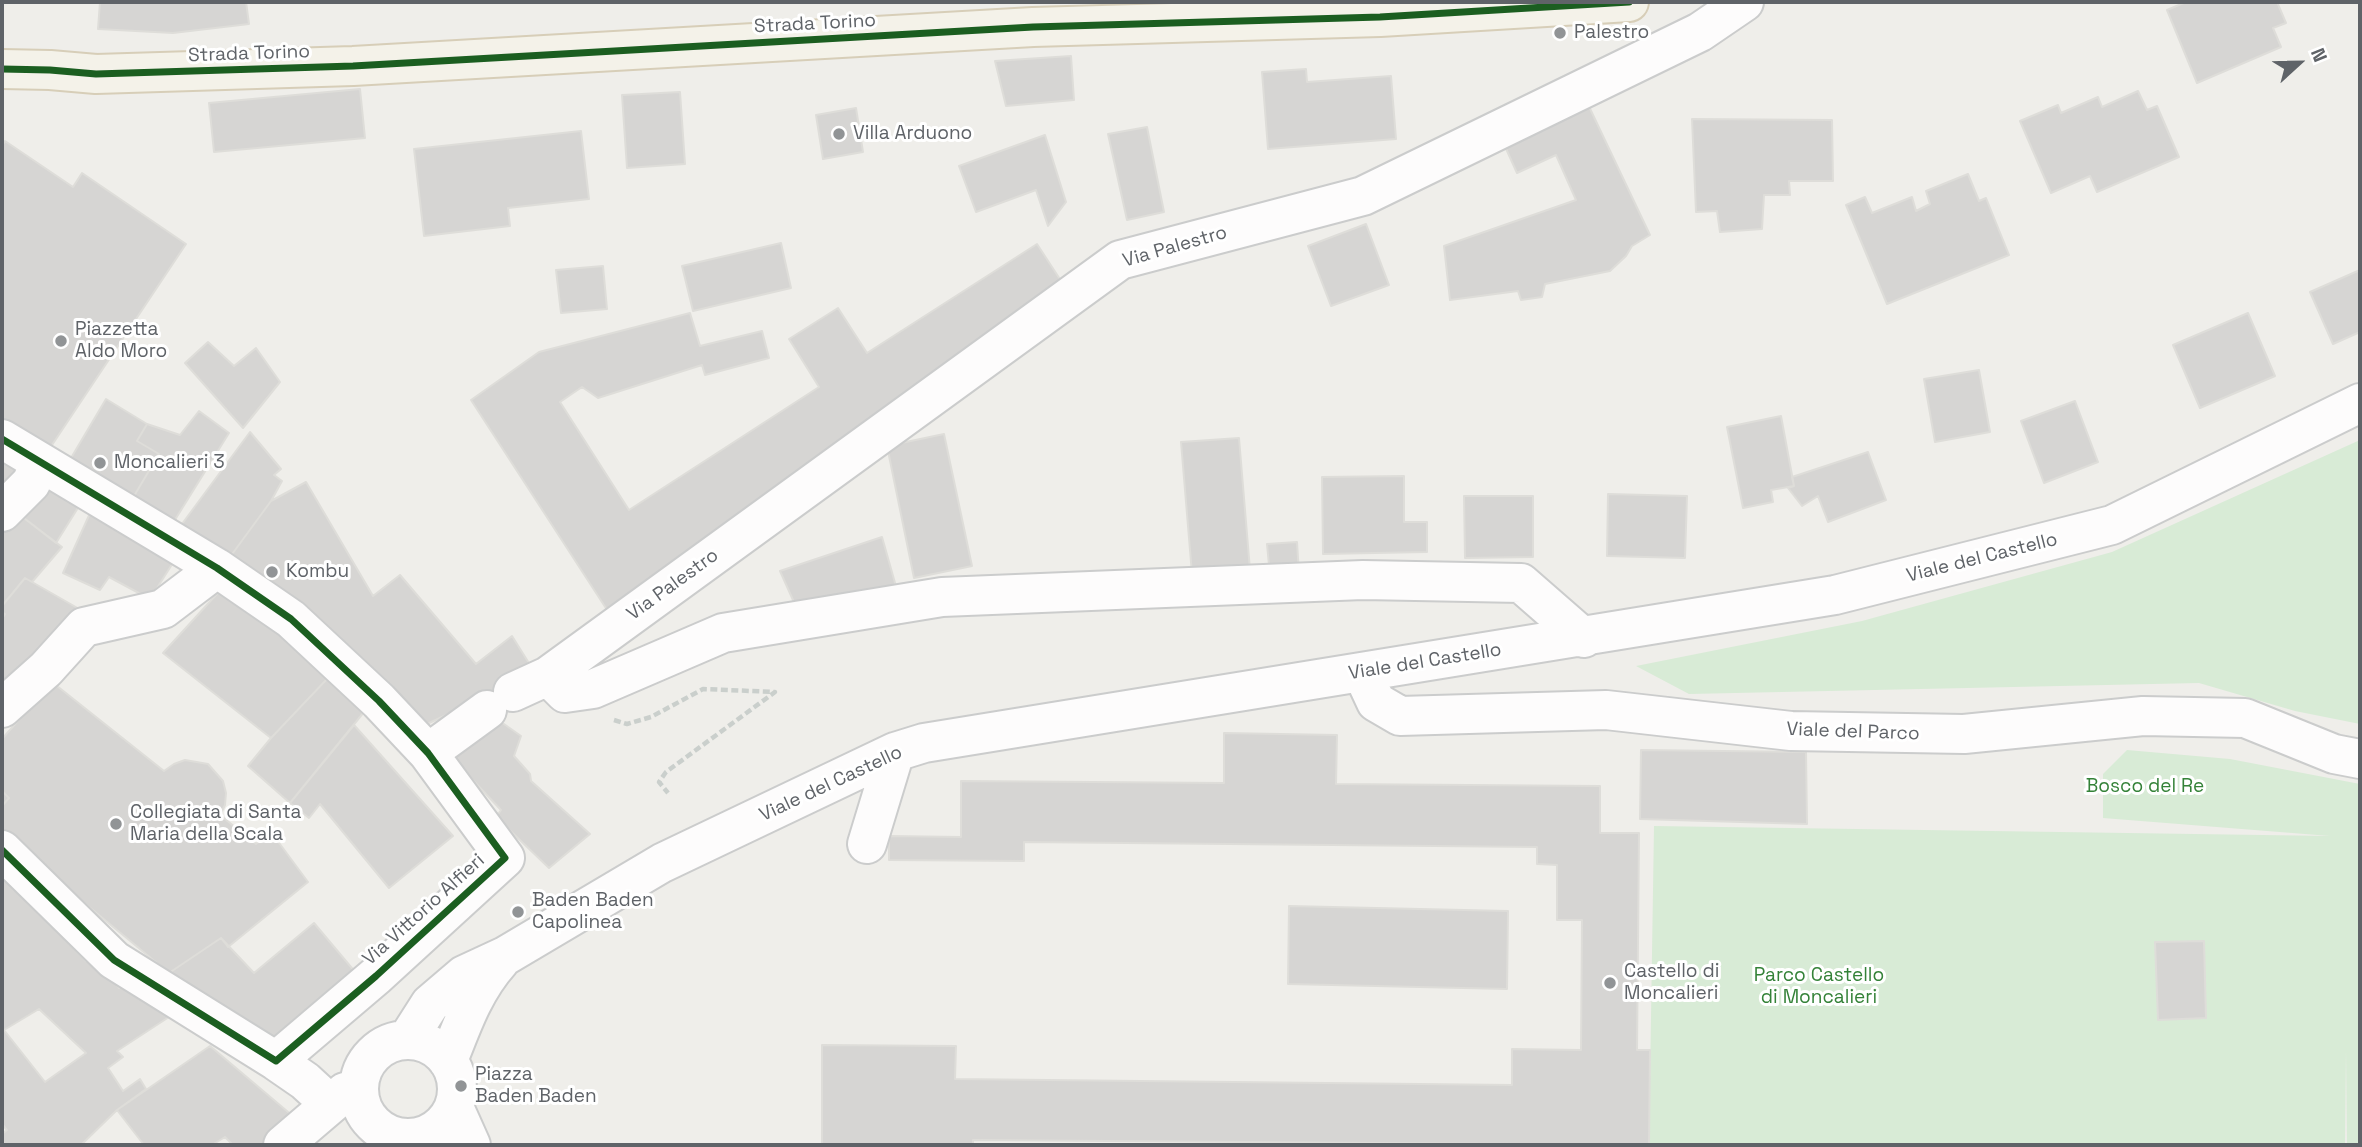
<!DOCTYPE html>
<html>
<head>
<meta charset="utf-8">
<style>
  body { margin:0 }
  #map { position:relative; width:2362px; height:1147px; overflow:hidden; background:#efeeea; font-family:"Space Grotesk",sans-serif }
  canvas { display:block }
  .frame { position:absolute; inset:0; border:4px solid #5f6368; pointer-events:none }
  .north { position:absolute; left:2264px; top:28px; width:70px; height:70px; -webkit-text-stroke:5px #fff; paint-order:stroke; rotate:68deg; font-size:19px; font-weight:700; line-height:28px; text-align:center; color:#5f6368 }
  .north::after { content:''; display:block; margin:auto; width:24px; height:32px; background:#5f6368; clip-path:polygon(50% 0,100% 100%,50% 72%,0 100%) }
</style>
</head>
<body>
<div id="map">
<canvas width="2362" height="1147"></canvas>
<div class="frame"></div>
<div class="north">N</div>
</div>
<script>
const context = document.querySelector('canvas').getContext('2d');
context.lineJoin = 'round';
function fillPath(path, color) {
  context.fillStyle = color;
  context.fill(path, 'evenodd');
}
function trace(path, color, width, dash) {
  context.strokeStyle = color;
  context.lineWidth = width;
  context.lineCap = dash ? 'butt' : 'round';
  context.setLineDash(dash || []);
  context.stroke(path);
}
function write(font, color, halo, rows, align = 'center') {
  context.font = font + ' "Space Grotesk",sans-serif';
  context.lineWidth = 6;
  context.setLineDash([]);
  context.textBaseline = 'middle';
  context.strokeStyle = halo;
  context.fillStyle = color;
  for (const [text, x, y, turn = 0] of rows) {
    context.save();
    context.translate(x, y);
    context.rotate((+turn || 0) * Math.PI / 180);
    context.textAlign = isNaN(turn) ? turn : align;
    if (halo) context.strokeText(text, 0, 0);
    context.fillText(text, 0, 0);
    context.restore();
  }
}
fillPath(new Path2D(`
  M 2360,440 L 2360,724 L 2295,711 L 2199,683 L 1689,694 L 1636,666 L 1862,621 L 2112,552 Z
  M 2127,750 L 2230,759 L 2360,784 L 2360,1145 L 2347,1145 L 2346,1050 L 2345,1145 L 1649,1145 L 1654,826 L 2330,836 L 2103,818 L 2103,774 Z`), '#d8ebd6');
const building = new Path2D(`
  M 100,2 L 246,2 L 249,24 L 173,33 L 98,29 Z
  M 2186,2 L 2277,2 L 2286,23 L 2273,28 L 2281,47 L 2197,83 L 2167,10 Z
  M 1071,56 L 1074,100 L 1006,106 L 995,61 Z
  M 1306,69 L 1307,82 L 1391,76 L 1396,139 L 1268,149 L 1262,72 Z
  M 360,89 L 365,138 L 214,152 L 209,103 Z
  M 2138,91 L 2147,110 L 2157,106 L 2179,157 L 2097,192 L 2090,176 L 2051,193 L 2020,121 L 2058,105 L 2061,113 L 2098,97 L 2102,107 Z
  M 680,92 L 685,164 L 627,168 L 622,95 Z
  M 1584,96 L 1650,235 L 1632,246 L 1626,256 L 1610,271 L 1545,284 L 1542,297 L 1521,300 L 1518,291 L 1450,300 L 1444,246 L 1576,200 L 1556,155 L 1517,173 L 1503,142 Z
  M 856,108 L 863,152 L 823,159 L 816,115 Z
  M 1692,119 L 1832,120 L 1833,181 L 1789,181 L 1790,195 L 1764,195 L 1762,229 L 1720,232 L 1717,211 L 1696,212 Z
  M 1147,127 L 1164,212 L 1127,220 L 1108,134 Z
  M 581,131 L 589,199 L 508,208 L 510,226 L 424,236 L 414,149 Z
  M 1045,135 L 1066,202 L 1048,226 L 1036,190 L 976,212 L 959,166 Z
  M 5,141 L 73,187 L 82,173 L 186,244 L 40,463 L 2,439 L 2,146 Z
  M 1968,174 L 1979,201 L 1986,198 L 2009,255 L 1887,304 L 1846,205 L 1865,197 L 1872,213 L 1912,197 L 1916,211 L 1930,204 L 1926,191 Z
  M 1366,224 L 1389,285 L 1331,306 L 1308,246 Z
  M 781,243 L 791,288 L 693,311 L 682,266 Z
  M 1037,244 L 1067,290 L 611,616 L 471,400 L 539,352 L 690,313 L 700,346 L 762,331 L 769,358 L 705,375 L 702,365 L 598,398 L 582,387 L 560,402 L 629,510 L 819,387 L 789,339 L 838,308 L 867,353 Z
  M 603,266 L 607,309 L 561,313 L 556,270 Z
  M 2360,270 L 2360,332 L 2333,344 L 2310,292 Z
  M 2248,313 L 2275,376 L 2200,408 L 2173,345 Z
  M 208,342 L 234,366 L 256,348 L 280,382 L 243,428 L 185,363 Z
  M 1979,370 L 1990,432 L 1935,442 L 1924,379 Z
  M 106,399 L 147,424 L 137,441 L 159,454 L 134,496 L 71,458 Z
  M 2075,401 L 2098,462 L 2044,483 L 2021,421 Z
  M 199,411 L 229,433 L 173,523 L 134,496 L 159,454 L 137,441 L 147,424 L 180,435 Z
  M 1781,416 L 1794,486 L 1771,490 L 1773,502 L 1743,508 L 1727,427 Z
  M 250,432 L 281,469 L 274,475 L 282,481 L 271,501 L 230,557 L 179,528 Z
  M 944,434 L 972,566 L 914,578 L 887,446 Z
  M 1239,438 L 1250,570 L 1192,574 L 1181,442 Z
  M 2,446 L 32,467 L 2,491 Z
  M 1868,452 L 1886,500 L 1828,522 L 1818,496 L 1802,506 L 1788,488 L 1794,486 L 1792,477 Z
  M 1404,476 L 1404,522 L 1427,522 L 1427,552 L 1323,554 L 1322,477 Z
  M 48,481 L 81,503 L 56,543 L 20,515 Z
  M 306,482 L 373,596 L 400,575 L 476,664 L 512,636 L 532,668 L 494,717 L 476,701 L 427,724 L 279,591 L 230,557 L 271,501 Z
  M 1608,494 L 1687,496 L 1685,558 L 1607,556 Z
  M 1464,496 L 1533,496 L 1533,557 L 1465,558 Z
  M 91,511 L 178,555 L 150,599 L 109,577 L 100,590 L 63,573 Z
  M 20,515 L 62,547 L 32,582 L 25,578 L 2,606 L 2,525 Z
  M 882,537 L 899,597 L 797,609 L 780,571 Z
  M 1297,542 L 1299,574 L 1270,576 L 1267,544 Z
  M 25,578 L 81,610 L 2,688 L 2,619 L 5,614 L 2,612 L 2,606 Z
  M 226,584 L 327,679 L 271,738 L 163,653 Z
  M 327,679 L 364,712 L 290,803 L 248,766 L 271,738 Z
  M 52,682 L 164,771 L 174,764 L 185,760 L 208,764 L 223,781 L 226,793 L 225,805 L 220,815 L 256,844 L 271,832 L 308,882 L 228,947 L 221,938 L 169,973 L 2,835 L 2,806 L 9,798 L 2,791 L 2,739 Z
  M 494,717 L 521,736 L 514,756 L 530,774 L 531,781 L 590,834 L 549,868 L 496,817 L 501,810 L 453,759 Z
  M 354,725 L 453,836 L 389,888 L 320,804 L 309,818 L 290,803 Z
  M 1224,733 L 1337,735 L 1336,784 L 1600,786 L 1600,833 L 1639,833 L 1637,1050 L 1650,1050 L 1649,1145 L 973,1140 L 973,1145 L 822,1145 L 822,1045 L 956,1046 L 955,1079 L 1512,1085 L 1512,1049 L 1581,1050 L 1582,920 L 1557,920 L 1557,865 L 1537,864 L 1537,847 L 1024,842 L 1024,861 L 889,860 L 889,836 L 961,837 L 961,781 L 1224,783 Z
  M 1641,750 L 1806,752 L 1807,824 L 1640,819 Z
  M 2,791 L 9,798 L 2,806 Z
  M 2,864 L 20,894 L 86,961 L 94,955 L 119,988 L 133,979 L 169,1017 L 117,1051 L 123,1057 L 108,1068 L 123,1091 L 140,1079 L 146,1089 L 117,1110 L 81,1145 L 2,1145 L 2,1134 L 7,1130 L 2,1124 ZM 39,1009 L 86,1053 L 45,1082 L 4,1030 Z
  M 1289,906 L 1508,911 L 1507,989 L 1288,984 Z
  M 314,923 L 356,973 L 262,1050 L 169,973 L 221,938 L 254,973 Z
  M 2204,941 L 2206,1018 L 2158,1020 L 2155,942 Z
  M 210,1046 L 294,1117 L 267,1145 L 233,1145 L 225,1137 L 212,1145 L 144,1145 L 117,1110 Z`);
fillPath(building, '#d6d5d3');
trace(building, '#deddd9', 2);
const minor = new Path2D(`
  M 2,439 L 217,568 L 291,619 L 379,701 L 428,753 L 505,858 L 376,976 L 276,1061
  M 2,512 L 31,483 L 40,463
  M 1584,638 L 1521,583 L 1363,580 L 942,597 L 723,633 L 593,689 L 565,693 L 548,676 L 1120,260 L 1363,196 L 1700,32 L 1744,2
  M 1362,672 L 1376,702 L 1400,716 L 1606,710 L 1791,731 L 1964,734 L 2143,716 L 2245,718 L 2334,754 L 2360,759
  M 513,692 L 548,676
  M 2,708 L 46,669 L 84,627 L 163,609 L 217,568
  M 428,753 L 487,710
  M 867,844 L 895,752
  M 2,850 L 114,960 L 276,1061 L 305,1081 L 330,1104
  M 407,1040 L 430,1004 L 464,975 L 505,956 L 662,863 L 895,752 L 924,743 L 1835,595 L 2112,525 L 2360,403
  M359 1089a49 49 0 1 1 98 0a49 49 0 1 1-98 0Z
  M 448,1061 C 462,1025 474,990 500,961
  M 454,1107 L 471,1145
  M 283,1145 L 345,1092 L 352,1092`);
const major = new Path2D(`
  M 2,69 L 50,70 L 96,74 L 353,66 L 1033,27 L 1380,17 L 1629,2`);
trace(minor, '#cbcccc', 42);
trace(major, '#d7ceb8', 42);
trace(new Path2D(`
  M 614,720 L 627,724 L 651,717 L 703,689 L 775,692 L 666,772 L 659,782 L 668,793`), '#cacfcc', 4.5, [7, 3.5]);
trace(minor, '#fdfcfc', 38);
trace(major, '#f4f2e9', 38);
trace(new Path2D(`
  M 2,69 L 50,70 L 96,74 L 353,66 L 1033,27 L 1380,17 L 1629,2
  M 2,439 L 217,568 L 291,619 L 379,701 L 428,753 L 505,858 L 376,976 L 276,1061 L 114,960 L 2,850`), '#1b5e20', 7);
for (const [x, y, r, color] of [
  [1560,33,7,"#919496"],
  [839,134,7,"#919496"],
  [61,341,7,"#919496"],
  [100,463,7,"#919496"],
  [272,572,7,"#919496"],
  [116,824,7,"#919496"],
  [518,912,7,"#919496"],
  [1610,983,7,"#919496"],
  [461,1086,7,"#919496"]
]) {
  const dot = new Path2D();
  dot.arc(x, y, r, 0, 2 * Math.PI);
  context.fillStyle = color;
  context.fill(dot);
  trace(dot, '#fff', 2.5);
}
write('19px', '#5f6368', '#fff', [
  ["Strada Torino",815,24,-3],
  ["Strada Torino",249,54,-2],
  ["Via Palestro",1175,247,-16],
  ["Viale del Castello",1982,558,-14],
  ["Via Palestro",673,585,-36],
  ["Viale del Castello",1425,662,-9],
  ["Viale del Parco",1853,732,2],
  ["Viale del Castello",831,784,-25],
  ["Via Vittorio Alfieri",424,910,-42]
]);
write('19px', '#5f6368', '#fff', [
  ["Palestro",1574,33],
  ["Villa Arduono",853,134],
  ["Piazzetta",75,330],
  ["Aldo Moro",75,352],
  ["Moncalieri 3",114,463],
  ["Kombu",286,572],
  ["Collegiata di Santa",130,813],
  ["Maria della Scala",130,835],
  ["Baden Baden",532,901],
  ["Capolinea",532,923],
  ["Castello di",1624,972],
  ["Moncalieri",1624,994],
  ["Piazza",475,1075],
  ["Baden Baden",475,1097]
], 'left');
write('19px', '#348238', '#fff', [
  ["Bosco del Re",2145,787],
  ["Parco Castello",1819,976],
  ["di Moncalieri",1819,998]
]);
</script>
</body>
</html>
